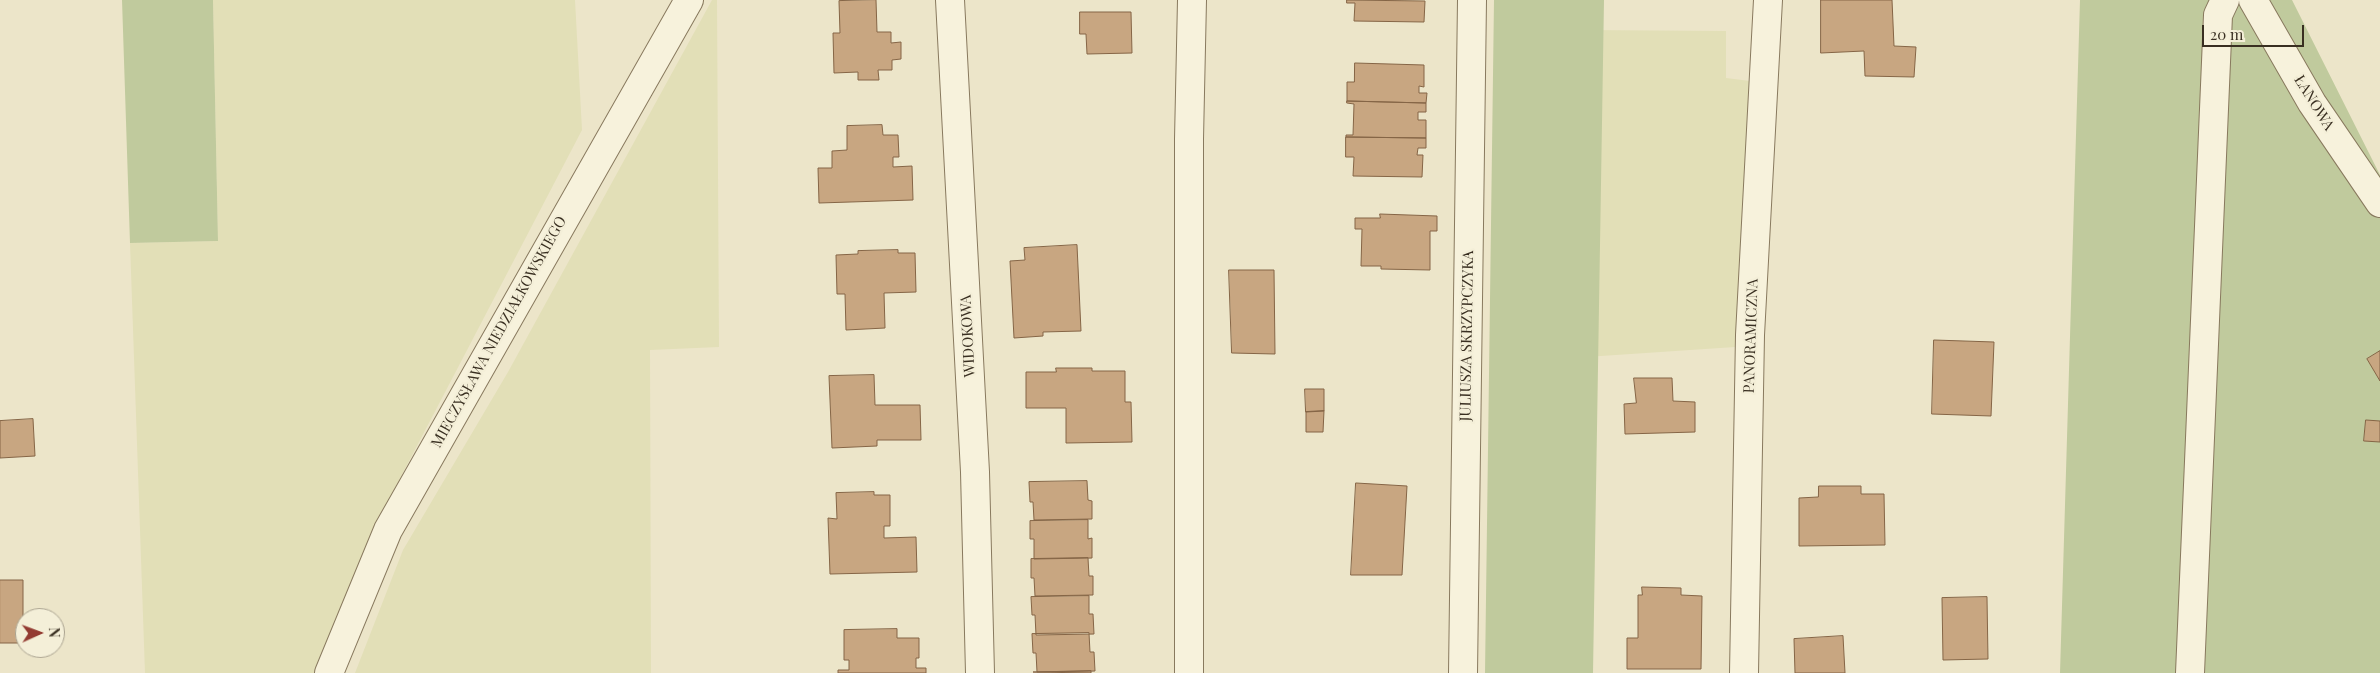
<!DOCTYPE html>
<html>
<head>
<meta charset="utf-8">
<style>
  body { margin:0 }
  #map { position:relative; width:2380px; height:673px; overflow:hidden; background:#ece5c9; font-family:"Playfair Display",serif }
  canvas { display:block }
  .north { position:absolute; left:15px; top:608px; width:50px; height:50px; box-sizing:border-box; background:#f4efd8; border:1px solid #a9a28f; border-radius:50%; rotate:88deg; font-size:14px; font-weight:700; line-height:20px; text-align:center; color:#392f21 }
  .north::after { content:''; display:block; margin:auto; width:18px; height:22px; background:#933b32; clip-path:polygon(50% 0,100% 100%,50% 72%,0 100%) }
  .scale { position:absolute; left:2202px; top:25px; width:102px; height:22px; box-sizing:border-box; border:2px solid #392f21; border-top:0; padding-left:6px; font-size:15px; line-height:18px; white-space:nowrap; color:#392f21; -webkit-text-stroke:4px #f4efd8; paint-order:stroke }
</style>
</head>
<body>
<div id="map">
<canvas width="2380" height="673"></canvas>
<div class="north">N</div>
<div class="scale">20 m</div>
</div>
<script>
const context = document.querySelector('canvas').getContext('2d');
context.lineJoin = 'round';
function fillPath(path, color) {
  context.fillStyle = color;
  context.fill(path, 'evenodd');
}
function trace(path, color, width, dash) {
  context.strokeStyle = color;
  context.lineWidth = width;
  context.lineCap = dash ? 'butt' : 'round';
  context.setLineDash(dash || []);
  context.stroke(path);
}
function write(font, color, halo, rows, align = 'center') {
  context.font = font + ' "Playfair Display",serif';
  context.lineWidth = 4.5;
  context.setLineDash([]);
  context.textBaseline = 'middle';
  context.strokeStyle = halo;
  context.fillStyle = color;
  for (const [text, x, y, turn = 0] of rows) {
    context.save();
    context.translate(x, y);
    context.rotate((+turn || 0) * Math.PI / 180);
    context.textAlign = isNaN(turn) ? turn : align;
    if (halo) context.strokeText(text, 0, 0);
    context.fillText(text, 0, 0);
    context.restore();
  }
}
fillPath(new Path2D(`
  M 213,0 L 575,0 L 582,130 L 372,532 L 317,673 L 145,673 L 130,243 L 218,241 Z
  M 712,0 L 717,0 L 719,347 L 650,350 L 651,673 L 355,673 L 403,550 L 508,372 Z
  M 1581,30 L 1726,31 L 1726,78 L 1750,81 L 1735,347 L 1586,357 Z`), '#e2dfb7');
fillPath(new Path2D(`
  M 122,0 L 213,0 L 218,241 L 130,243 Z
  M 1494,0 L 1604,0 L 1593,673 L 1485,673 Z
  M 2080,0 L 2292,0 L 2380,175 L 2380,673 L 2060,673 Z`), '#c0ca9d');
const building = new Path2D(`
  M 876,0 L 877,32 L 891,32 L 891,43 L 901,42 L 901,59 L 892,60 L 892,70 L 878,70 L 879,80 L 858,80 L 858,72 L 834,73 L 833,33 L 840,33 L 839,1 Z
  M 1347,0 L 1425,1 L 1424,22 L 1354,21 L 1355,3 L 1347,3 Z
  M 1821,0 L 1892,0 L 1894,46 L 1916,47 L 1914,77 L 1865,76 L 1864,51 L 1821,53 Z
  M 1080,12 L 1131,12 L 1132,53 L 1087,54 L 1086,34 L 1080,34 Z
  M 1355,63 L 1424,65 L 1424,87 L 1419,86 L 1419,93 L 1427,93 L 1426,103 L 1347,101 L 1347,82 L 1354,82 Z
  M 1347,101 L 1426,103 L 1426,112 L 1418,112 L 1418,120 L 1426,120 L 1426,138 L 1346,137 L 1346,135 L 1353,135 L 1354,104 L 1347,103 Z
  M 882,125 L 883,135 L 898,135 L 899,157 L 893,157 L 893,167 L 912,166 L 913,200 L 819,203 L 818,168 L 832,168 L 832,151 L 847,150 L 847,126 Z
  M 1346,137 L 1426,138 L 1426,148 L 1418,148 L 1417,155 L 1423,155 L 1422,177 L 1353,176 L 1354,157 L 1346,157 Z
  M 1380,214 L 1437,216 L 1437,231 L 1430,231 L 1430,270 L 1381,269 L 1381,266 L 1361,266 L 1362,229 L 1355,229 L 1355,218 L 1380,218 Z
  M 1077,245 L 1081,331 L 1043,332 L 1043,336 L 1014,338 L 1010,261 L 1025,260 L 1024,248 Z
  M 898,250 L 898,253 L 915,253 L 916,292 L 884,293 L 885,328 L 846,330 L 845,294 L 837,294 L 836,255 L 858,254 L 858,251 Z
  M 1229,270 L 1274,270 L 1275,354 L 1232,353 Z
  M 1934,340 L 1994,342 L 1991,416 L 1932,414 Z
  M 2380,351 L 2380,381 L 2367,359 Z
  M 1056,368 L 1092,368 L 1092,371 L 1125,371 L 1125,402 L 1131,402 L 1132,442 L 1066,443 L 1066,408 L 1026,408 L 1026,372 L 1056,372 Z
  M 874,375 L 875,405 L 920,405 L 921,440 L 877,440 L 877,446 L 832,448 L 829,376 Z
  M 1634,378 L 1672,378 L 1673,401 L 1695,402 L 1695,432 L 1625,434 L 1624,404 L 1636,403 Z
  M 1305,389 L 1324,389 L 1324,411 L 1306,412 Z
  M 1324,411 L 1323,432 L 1306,432 L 1306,412 Z
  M 33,419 L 35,456 L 0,458 L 0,421 Z
  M 2366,420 L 2380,421 L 2380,442 L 2364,441 Z
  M 1087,481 L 1088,500 L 1092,501 L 1092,519 L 1034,520 L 1033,502 L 1030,502 L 1029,482 Z
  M 1356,483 L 1407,486 L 1402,575 L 1351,575 Z
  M 1819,486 L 1861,486 L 1861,494 L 1884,494 L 1885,545 L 1799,546 L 1799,498 L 1818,497 Z
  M 874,492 L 874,495 L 890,495 L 890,526 L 884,526 L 884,538 L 916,537 L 917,572 L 830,574 L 828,518 L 837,519 L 836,493 Z
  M 1088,520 L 1088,539 L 1092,538 L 1092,558 L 1034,559 L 1034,539 L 1030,539 L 1030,521 Z
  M 1088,558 L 1089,576 L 1093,576 L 1093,595 L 1035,596 L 1034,578 L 1031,578 L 1031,559 Z
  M 0,580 L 23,580 L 23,643 L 0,643 Z
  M 1642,587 L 1681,588 L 1681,595 L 1702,596 L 1701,669 L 1627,669 L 1627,638 L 1638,638 L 1638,595 L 1642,595 Z
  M 1089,596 L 1089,614 L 1093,614 L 1094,634 L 1036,635 L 1035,615 L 1032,615 L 1031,597 Z
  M 1987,597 L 1988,659 L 1943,660 L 1942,598 Z
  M 897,629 L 897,638 L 919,638 L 919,658 L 916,658 L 916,668 L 926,668 L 926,673 L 838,673 L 838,670 L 849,670 L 849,660 L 844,660 L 844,630 Z
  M 1089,633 L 1090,652 L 1094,652 L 1095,671 L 1037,672 L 1036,653 L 1033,653 L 1032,634 Z
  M 1843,636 L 1845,673 L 1795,673 L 1794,639 Z
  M 1091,671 L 1091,673 L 1033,672 L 1037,672 Z`);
fillPath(building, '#c8a681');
trace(building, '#856546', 1);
const minor = new Path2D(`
  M 950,0 L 975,472 L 980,673
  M 2253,0 L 2312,103 L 2380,203
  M 329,673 L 388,530 L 689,0
  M 1189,673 L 1189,139 L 1192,0
  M 1463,673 L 1472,0
  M 1744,673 L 1750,335 L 1768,0
  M 2190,673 L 2218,15 L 2225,0`);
trace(minor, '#88795e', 30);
trace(minor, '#f7f2dc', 28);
write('15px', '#392f21', '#f4efd8', [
  ["ŁANOWA",2314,103,58],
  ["MIECZYSŁAWA NIEDZIAŁKOWSKIEGO",499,332,-61],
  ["WIDOKOWA",968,336,-93],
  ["JULIUSZA SKRZYPCZYKA",1467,336,-89],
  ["PANORAMICZNA",1751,336,-88]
]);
</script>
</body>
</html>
